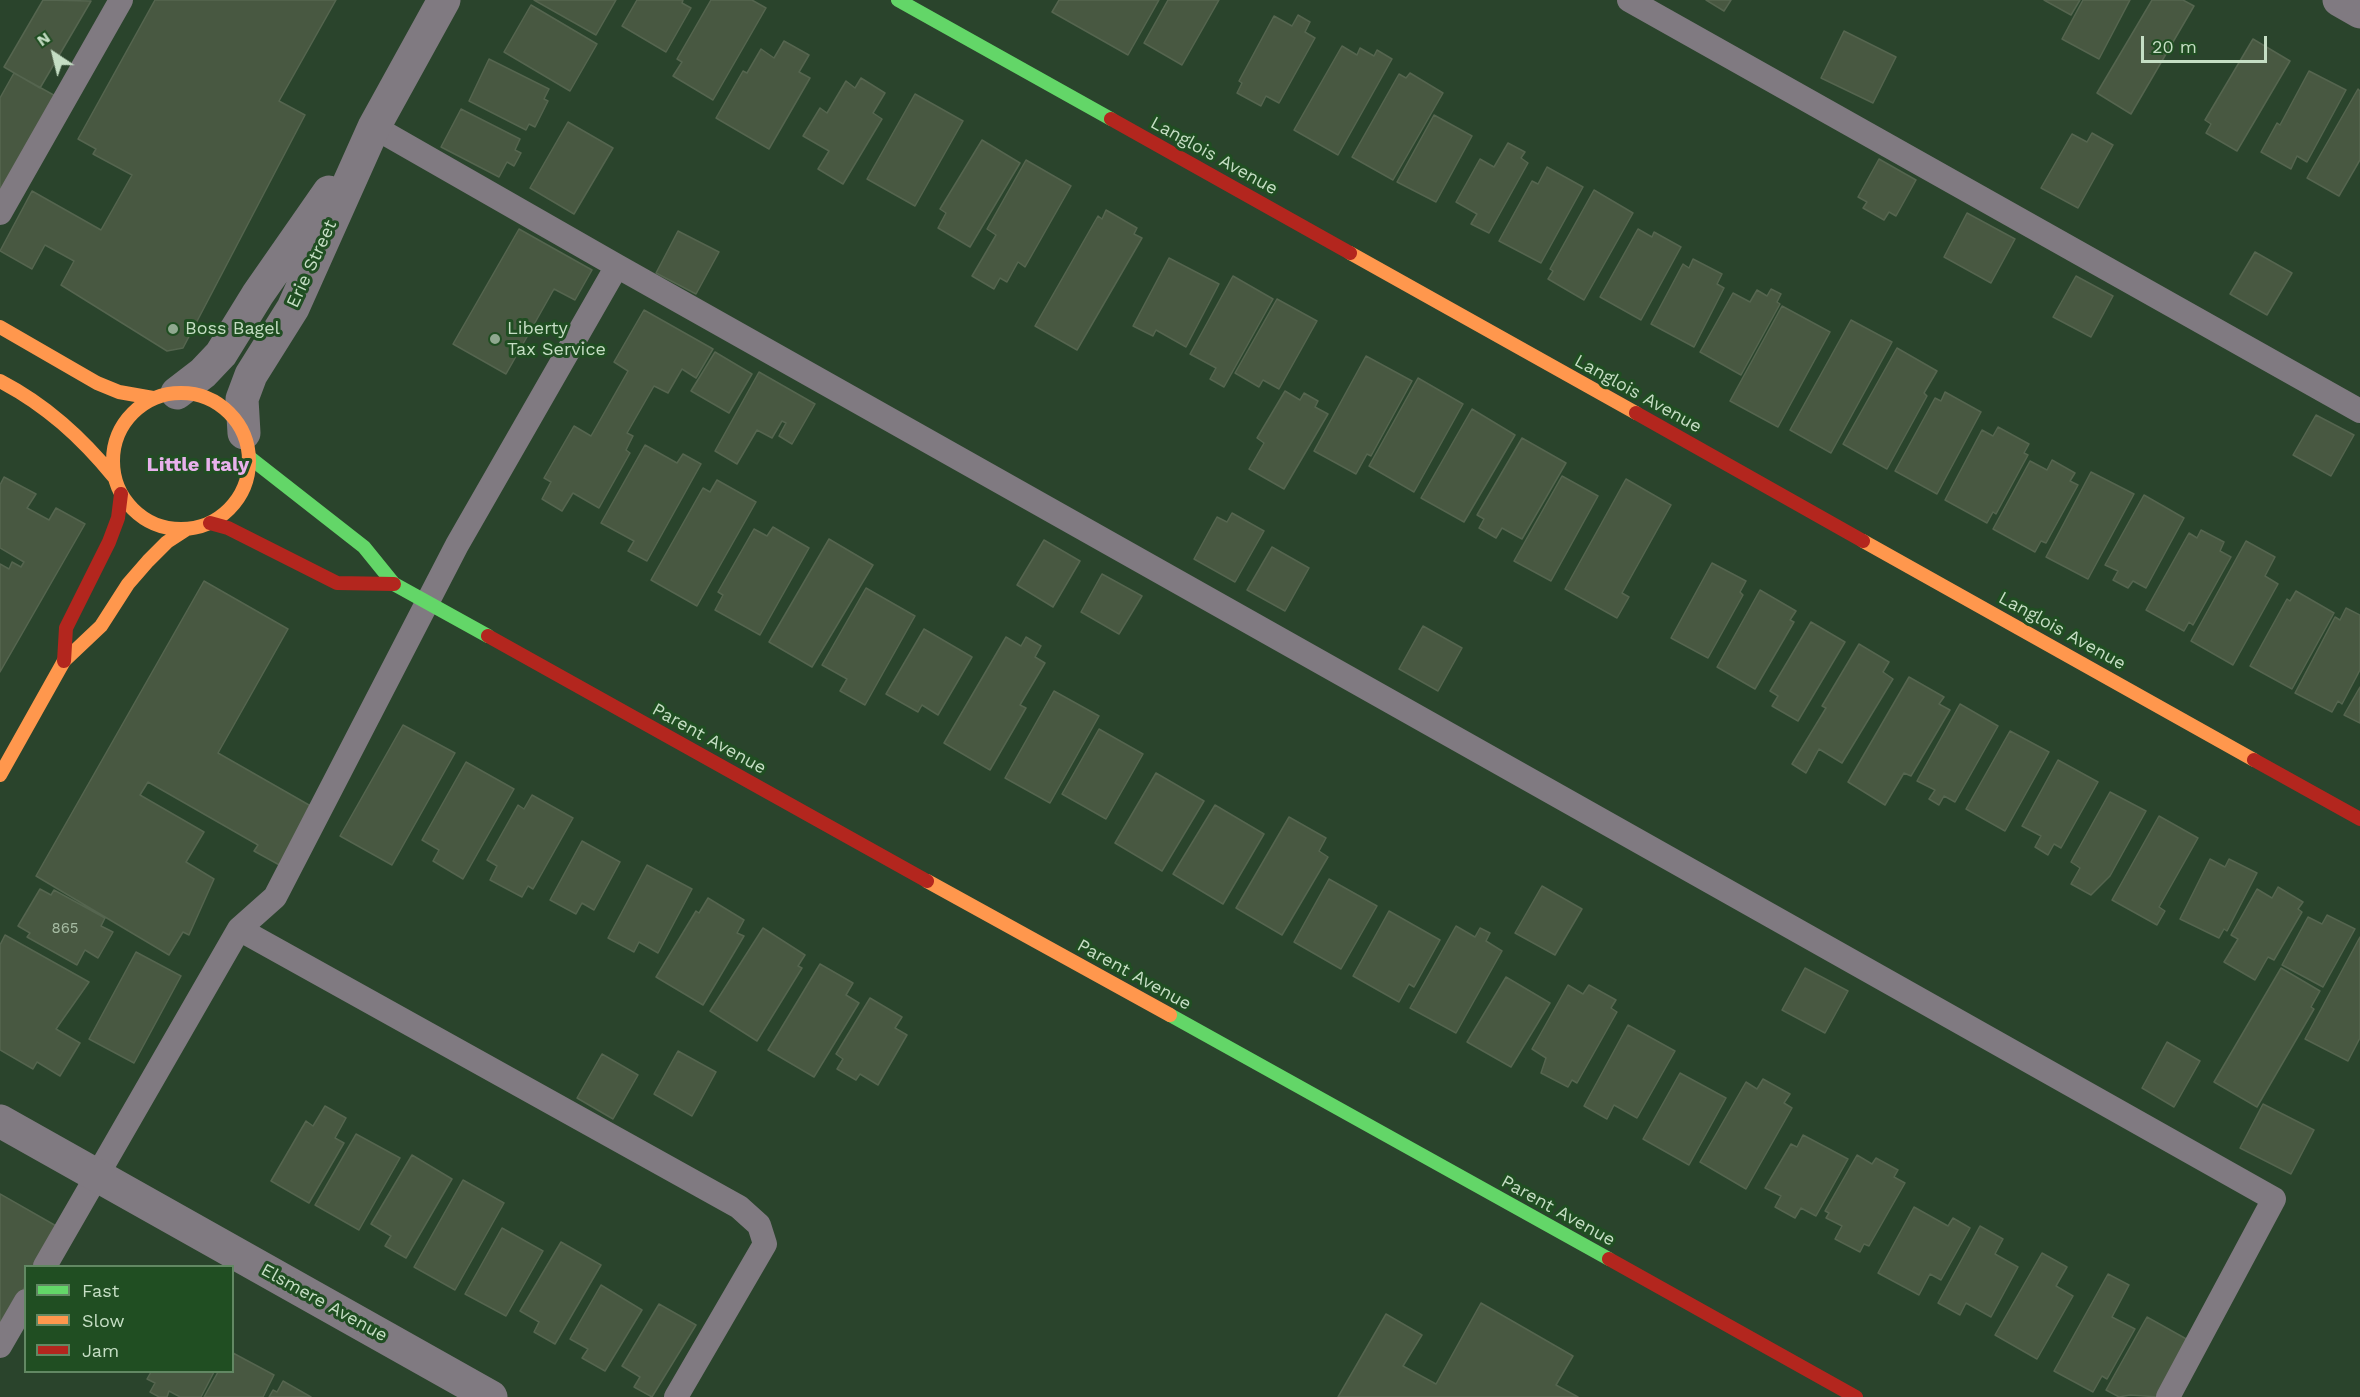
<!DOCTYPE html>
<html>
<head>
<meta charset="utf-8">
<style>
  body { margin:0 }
  #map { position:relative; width:2360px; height:1397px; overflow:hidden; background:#2a442c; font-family:"Work Sans",sans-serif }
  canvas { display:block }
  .legend { position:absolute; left:24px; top:1265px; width:210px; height:108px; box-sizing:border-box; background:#204e22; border:2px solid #628863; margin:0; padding:8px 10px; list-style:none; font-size:18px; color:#c5dec4 }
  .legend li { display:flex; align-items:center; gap:12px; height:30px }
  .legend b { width:30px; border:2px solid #628863 }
  .north { position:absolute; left:24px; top:24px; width:60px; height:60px; -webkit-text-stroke:4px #204e22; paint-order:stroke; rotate:325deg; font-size:16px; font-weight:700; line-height:24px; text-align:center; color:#c5dec4 }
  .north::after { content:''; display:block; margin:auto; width:21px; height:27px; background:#c5dec4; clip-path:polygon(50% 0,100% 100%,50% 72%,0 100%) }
  .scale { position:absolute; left:2141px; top:36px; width:126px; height:27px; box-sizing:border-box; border:3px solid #c5dec4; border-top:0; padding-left:8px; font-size:18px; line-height:21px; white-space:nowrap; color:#c5dec4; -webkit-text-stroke:4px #204e22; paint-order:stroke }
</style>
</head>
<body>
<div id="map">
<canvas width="2360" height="1397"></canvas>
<ul class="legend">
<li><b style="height:8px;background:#63d668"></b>Fast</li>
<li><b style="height:8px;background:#ff974d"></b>Slow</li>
<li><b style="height:8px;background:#b3261e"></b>Jam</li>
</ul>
<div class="north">N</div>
<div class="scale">20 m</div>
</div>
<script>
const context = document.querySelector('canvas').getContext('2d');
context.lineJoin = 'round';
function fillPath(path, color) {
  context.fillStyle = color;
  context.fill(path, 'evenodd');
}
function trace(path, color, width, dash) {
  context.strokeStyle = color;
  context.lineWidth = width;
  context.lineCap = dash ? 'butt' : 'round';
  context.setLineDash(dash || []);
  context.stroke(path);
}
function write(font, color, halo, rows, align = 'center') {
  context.font = font + ' "Work Sans",sans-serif';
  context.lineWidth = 6;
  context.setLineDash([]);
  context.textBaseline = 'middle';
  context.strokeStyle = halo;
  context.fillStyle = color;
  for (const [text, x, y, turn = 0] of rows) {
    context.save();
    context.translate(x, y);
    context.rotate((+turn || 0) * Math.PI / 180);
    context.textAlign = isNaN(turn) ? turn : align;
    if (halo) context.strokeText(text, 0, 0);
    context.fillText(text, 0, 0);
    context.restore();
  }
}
const building = new Path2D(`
  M 43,0 L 91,1 L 40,88 L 4,67 Z
  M 155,0 L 336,0 L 279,101 L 305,115 L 183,348 L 167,351 L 61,285 L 74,261 L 45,245 L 32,269 L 0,251 L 32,191 L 101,230 L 132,175 L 93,154 L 96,149 L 78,139 Z
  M 534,0 L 616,0 L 596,35 Z
  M 637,0 L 683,0 L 682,3 L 691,8 L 666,52 L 622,26 Z
  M 711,0 L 752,0 L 766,8 L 713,100 L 673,76 L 682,62 L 677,59 Z
  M 1059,0 L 1159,0 L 1128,55 L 1052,12 Z
  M 1168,0 L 1219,0 L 1182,65 L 1144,43 Z
  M 1706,0 L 1731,0 L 1724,11 Z
  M 2044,0 L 2080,0 L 2071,15 Z
  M 2083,0 L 2130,0 L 2099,59 L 2062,39 Z
  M 2152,0 L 2183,0 L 2194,6 L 2131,114 L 2097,93 Z
  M 531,5 L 597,44 L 570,91 L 504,52 Z
  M 1298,15 L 1310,22 L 1305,32 L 1315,38 L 1279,103 L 1266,96 L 1261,106 L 1237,93 L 1242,83 L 1239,81 L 1274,16 L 1292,26 Z
  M 1844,31 L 1896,57 L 1873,103 L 1821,78 Z
  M 2253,39 L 2290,61 L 2237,151 L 2206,133 L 2211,124 L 2205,120 Z
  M 784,41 L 809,55 L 799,72 L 810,78 L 769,149 L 716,118 L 743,71 L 747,73 L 761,49 L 774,58 Z
  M 1342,46 L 1357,55 L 1360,48 L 1374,56 L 1377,50 L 1392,59 L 1338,155 L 1294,130 Z
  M 489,59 L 549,89 L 544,99 L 548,101 L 535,127 L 529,124 L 526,130 L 469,101 Z
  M 2309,71 L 2346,90 L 2307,162 L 2297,156 L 2291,169 L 2261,152 L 2277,123 L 2280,125 Z
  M 14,73 L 59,98 L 0,201 L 0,98 Z
  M 1410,73 L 1443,93 L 1393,180 L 1352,157 L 1399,74 L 1406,78 Z
  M 861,78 L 885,93 L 873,113 L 882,119 L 843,184 L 818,169 L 829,151 L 803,136 L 820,108 L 827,113 L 846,81 L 855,88 Z
  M 2358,89 L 2360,91 L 2360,160 L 2339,196 L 2307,178 Z
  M 915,94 L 963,121 L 915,206 L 867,179 Z
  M 461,109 L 520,139 L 515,150 L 521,153 L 514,166 L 507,162 L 499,177 L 441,147 Z
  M 1434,115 L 1472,136 L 1436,202 L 1397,182 Z
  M 568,122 L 613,148 L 574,214 L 530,188 Z
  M 2092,133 L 2113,145 L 2078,208 L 2041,188 L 2072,134 L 2087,142 Z
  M 982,140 L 1020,163 L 970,247 L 938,228 L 946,213 L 940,209 Z
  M 1508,143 L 1525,152 L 1521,158 L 1528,163 L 1489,233 L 1471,224 L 1477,214 L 1456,202 L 1480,159 L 1494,167 Z
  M 1879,159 L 1916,180 L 1896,216 L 1889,212 L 1884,220 L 1863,208 L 1867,202 L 1858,197 Z
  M 1026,160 L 1071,186 L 1025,267 L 1018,262 L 1007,282 L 1000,278 L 994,289 L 972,276 L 996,235 L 987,229 Z
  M 1547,167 L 1583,187 L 1541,263 L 1499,241 L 1532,181 L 1538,184 Z
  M 1594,190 L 1633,213 L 1584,300 L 1548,279 L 1553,271 L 1550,269 Z
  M 1106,210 L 1137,228 L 1134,234 L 1142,238 L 1077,350 L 1035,326 L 1098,216 L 1102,219 Z
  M 1967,213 L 2015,239 L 1991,283 L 1944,257 Z
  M 519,229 L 592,270 L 575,300 L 554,289 L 506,374 L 453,344 Z
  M 1638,229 L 1652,237 L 1654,232 L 1681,247 L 1641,320 L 1600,297 Z
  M 678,231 L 719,252 L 696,294 L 656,273 Z
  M 2255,252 L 2292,273 L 2267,315 L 2230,294 Z
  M 1169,258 L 1219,284 L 1186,347 L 1156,330 L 1153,336 L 1133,326 Z
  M 1693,259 L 1722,274 L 1717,284 L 1724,288 L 1694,347 L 1651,324 L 1683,264 L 1689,268 Z
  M 1233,276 L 1273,299 L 1224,387 L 1210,379 L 1216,368 L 1190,354 Z
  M 2076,276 L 2113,296 L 2091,337 L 2053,317 Z
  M 1771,289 L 1781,294 L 1777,302 L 1780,304 L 1741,375 L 1700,352 L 1733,293 L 1750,302 L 1757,290 L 1767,296 Z
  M 1277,299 L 1317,321 L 1279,389 L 1263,380 L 1259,387 L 1235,373 Z
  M 1782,306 L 1830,332 L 1778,427 L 1730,401 Z
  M 644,310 L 713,349 L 696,378 L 682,369 L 668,393 L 654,386 L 627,433 L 633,436 L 626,450 L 630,453 L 599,508 L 573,493 L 562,511 L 542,499 L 551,482 L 544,478 L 574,426 L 591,436 L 628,371 L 614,362 Z
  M 1851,320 L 1892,342 L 1831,453 L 1790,430 Z
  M 1897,348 L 1937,371 L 1924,393 L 1927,396 L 1887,469 L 1843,444 Z
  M 715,352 L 752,374 L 729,413 L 691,391 Z
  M 1366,356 L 1412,381 L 1371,456 L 1367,454 L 1356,474 L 1314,451 Z
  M 759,372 L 815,404 L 792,444 L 779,436 L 786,423 L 782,421 L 772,438 L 757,430 L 737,464 L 715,451 Z
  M 1418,378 L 1463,404 L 1414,492 L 1369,466 Z
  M 1285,391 L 1300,400 L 1304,393 L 1318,401 L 1315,407 L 1328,414 L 1284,489 L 1249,469 L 1264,443 L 1257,438 Z
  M 1945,392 L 1981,412 L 1937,494 L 1895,471 L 1935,398 L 1941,401 Z
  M 1472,409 L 1515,435 L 1464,522 L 1421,498 Z
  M 2316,415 L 2354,435 L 2331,476 L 2293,455 Z
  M 1998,427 L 2029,444 L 2024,453 L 2028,455 L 1996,514 L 1993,512 L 1987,523 L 1945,500 L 1982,430 L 1993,436 Z
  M 1522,438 L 1566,463 L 1522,539 L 1502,528 L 1496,538 L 1479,528 L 1484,519 L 1477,515 Z
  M 645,445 L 677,463 L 683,454 L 701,464 L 647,561 L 628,551 L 634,541 L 601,523 Z
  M 2052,460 L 2075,473 L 2070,481 L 2078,485 L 2046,543 L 2041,541 L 2035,552 L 1993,529 L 2030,461 L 2047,470 Z
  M 2091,472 L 2134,494 L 2088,579 L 2046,557 Z
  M 1562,476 L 1598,496 L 1551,581 L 1514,561 Z
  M 4,477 L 36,494 L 27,508 L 49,520 L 56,508 L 85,524 L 0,672 L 0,564 L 9,569 L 12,562 L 21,567 L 24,562 L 0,548 L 0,485 Z
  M 1626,479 L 1671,505 L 1622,593 L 1629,597 L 1617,618 L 1565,589 Z
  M 717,480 L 756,502 L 697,606 L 651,580 L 703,488 L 710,492 Z
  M 2144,495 L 2184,518 L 2146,588 L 2133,581 L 2128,588 L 2113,580 L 2118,571 L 2105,565 Z
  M 1232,513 L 1264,531 L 1235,582 L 1194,559 L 1217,517 L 1227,522 Z
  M 773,527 L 809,548 L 760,635 L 715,610 L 723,595 L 718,592 L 754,529 L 767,536 Z
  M 2201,530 L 2224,542 L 2220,551 L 2231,557 L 2193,625 L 2189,622 L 2184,631 L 2146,610 L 2189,533 L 2197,538 Z
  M 829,539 L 873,565 L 812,667 L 769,642 Z
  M 1044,540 L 1080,561 L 1053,607 L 1017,585 Z
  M 2246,541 L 2275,557 L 2265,576 L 2278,584 L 2233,665 L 2191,641 Z
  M 1272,547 L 1309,568 L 1285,611 L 1247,590 Z
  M 1712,563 L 1746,581 L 1740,592 L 1743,595 L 1708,658 L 1671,638 Z
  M 1102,574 L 1142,596 L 1119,634 L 1081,612 Z
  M 204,581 L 288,629 L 218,753 L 316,809 L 283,867 L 254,851 L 258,845 L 148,782 L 140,795 L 204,832 L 186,862 L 214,879 L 189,935 L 183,932 L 169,955 L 36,876 Z
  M 866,588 L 915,616 L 865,705 L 840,691 L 847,679 L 822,665 Z
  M 1760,590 L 1796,611 L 1790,620 L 1794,622 L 1755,689 L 1717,667 Z
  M 2296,591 L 2334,613 L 2292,689 L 2250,666 L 2287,599 L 2290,601 Z
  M 2346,608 L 2360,615 L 2360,670 L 2342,704 L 2338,701 L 2332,712 L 2295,693 L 2335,617 L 2340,620 Z
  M 1811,622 L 1845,642 L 1798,721 L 1772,706 L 1778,696 L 1770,691 Z
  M 1423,626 L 1462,648 L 1438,691 L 1399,669 Z
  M 924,629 L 972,657 L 938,715 L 922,705 L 918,712 L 886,694 Z
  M 1006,637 L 1021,646 L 1026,637 L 1041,646 L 1035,657 L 1045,663 L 1020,705 L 1026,708 L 990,770 L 944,743 Z
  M 1859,644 L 1889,662 L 1883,672 L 1893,679 L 1842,763 L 1819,749 L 1806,773 L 1792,764 L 1826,708 L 1822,706 Z
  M 1909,677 L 1944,697 L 1939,704 L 1950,710 L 1911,776 L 1904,773 L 1885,805 L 1848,782 Z
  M 2360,687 L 2360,723 L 2344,715 Z
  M 1054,691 L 1099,716 L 1050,803 L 1005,778 Z
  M 1960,704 L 1998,726 L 1955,802 L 1944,796 L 1939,805 L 1929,799 L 1935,790 L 1917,781 Z
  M 403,725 L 455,753 L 392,865 L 340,836 Z
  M 1099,729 L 1143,754 L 1106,819 L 1062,794 Z
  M 2010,731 L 2049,752 L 2005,831 L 1966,809 Z
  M 2058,760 L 2098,782 L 2061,848 L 2054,844 L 2048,855 L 2035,847 L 2041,836 L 2022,826 Z
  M 466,762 L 514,789 L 463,879 L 433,861 L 439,850 L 422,840 Z
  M 1156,773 L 1204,801 L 1162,871 L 1115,843 Z
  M 2110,792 L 2146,811 L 2110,876 L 2091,895 L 2071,884 L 2080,868 L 2071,862 Z
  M 532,795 L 573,818 L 533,889 L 528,886 L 522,897 L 490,880 L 497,866 L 487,860 L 518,805 L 524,809 Z
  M 1215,805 L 1264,834 L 1223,904 L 1173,874 Z
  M 2159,816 L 2198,838 L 2159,907 L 2165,911 L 2157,925 L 2112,900 Z
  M 1289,817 L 1326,838 L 1319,851 L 1328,857 L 1282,935 L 1236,908 Z
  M 582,841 L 620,862 L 594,910 L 582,903 L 576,914 L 550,900 Z
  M 2210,859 L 2225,867 L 2229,859 L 2257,873 L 2227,931 L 2224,929 L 2219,938 L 2180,919 Z
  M 647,865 L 692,889 L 658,953 L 639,942 L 634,952 L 608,938 Z
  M 1329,879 L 1377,906 L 1341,969 L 1294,942 Z
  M 1542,886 L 1582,909 L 1555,955 L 1515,933 Z
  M 2278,887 L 2303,902 L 2298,909 L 2302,912 L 2274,960 L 2268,957 L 2255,980 L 2224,962 L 2238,939 L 2231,935 L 2257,889 L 2272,898 Z
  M 40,889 L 51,895 L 54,890 L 105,918 L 101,926 L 113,932 L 98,958 L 85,950 L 77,965 L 27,937 L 30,933 L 18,926 Z
  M 708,898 L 744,920 L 737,933 L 744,936 L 703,1005 L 656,977 L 696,911 L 699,913 Z
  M 1389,911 L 1440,940 L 1414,987 L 1409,984 L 1399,1002 L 1353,976 Z
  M 2327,915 L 2355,929 L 2323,987 L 2282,965 L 2308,917 L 2322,924 Z
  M 1456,926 L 1475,937 L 1480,928 L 1490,933 L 1486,941 L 1502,951 L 1456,1033 L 1410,1008 Z
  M 763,928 L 805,955 L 798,966 L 802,968 L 757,1041 L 710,1011 Z
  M 5,935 L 89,982 L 56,1029 L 80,1043 L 60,1076 L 37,1062 L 33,1069 L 0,1050 L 0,945 Z
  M 2360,937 L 2360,1038 L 2348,1061 L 2305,1039 Z
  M 136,952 L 181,976 L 134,1063 L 89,1039 Z
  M 820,964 L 853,983 L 846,995 L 859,1003 L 814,1077 L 768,1050 Z
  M 1805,968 L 1848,991 L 1825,1033 L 1782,1010 Z
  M 2281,968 L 2320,991 L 2311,1007 L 2314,1009 L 2257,1107 L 2214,1082 Z
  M 1506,977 L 1550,1003 L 1511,1067 L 1467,1042 Z
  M 1568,985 L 1583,994 L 1589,985 L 1616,1000 L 1611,1008 L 1617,1012 L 1577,1083 L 1572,1080 L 1568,1087 L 1541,1073 L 1546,1058 L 1532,1049 Z
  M 870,998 L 902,1017 L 895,1028 L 907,1035 L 878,1085 L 860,1074 L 856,1080 L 837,1069 L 843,1059 L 836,1054 Z
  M 1628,1025 L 1675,1051 L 1637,1118 L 1614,1105 L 1607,1119 L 1584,1106 Z
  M 2167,1042 L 2200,1061 L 2174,1107 L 2142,1088 Z
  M 678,1051 L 716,1072 L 692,1116 L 654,1094 Z
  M 602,1054 L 638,1075 L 613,1119 L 577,1098 Z
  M 1680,1073 L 1726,1098 L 1689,1165 L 1643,1139 Z
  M 1763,1079 L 1790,1094 L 1784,1103 L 1792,1108 L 1746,1189 L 1700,1162 L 1746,1082 L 1757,1089 Z
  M 2263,1104 L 2314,1130 L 2291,1174 L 2240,1148 Z
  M 325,1106 L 346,1118 L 335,1138 L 344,1143 L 309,1203 L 271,1181 L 306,1121 L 313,1126 Z
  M 356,1134 L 400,1158 L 359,1230 L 315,1205 Z
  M 1803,1135 L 1848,1159 L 1816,1216 L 1801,1208 L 1795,1218 L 1775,1207 L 1781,1196 L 1765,1188 L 1791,1144 L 1797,1147 Z
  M 412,1155 L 452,1179 L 406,1258 L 385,1246 L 391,1236 L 371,1224 Z
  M 1857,1155 L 1872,1164 L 1876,1158 L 1898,1170 L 1894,1177 L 1905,1183 L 1869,1246 L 1864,1244 L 1860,1252 L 1835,1239 L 1842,1226 L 1826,1218 L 1829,1213 L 1825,1211 Z
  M 463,1180 L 504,1203 L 455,1290 L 414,1267 Z
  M 0,1194 L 58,1227 L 36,1266 L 26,1266 L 26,1285 L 0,1330 Z
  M 1914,1207 L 1948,1226 L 1953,1218 L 1970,1228 L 1941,1280 L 1930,1274 L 1919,1295 L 1878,1273 Z
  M 1980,1226 L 2003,1239 L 1995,1254 L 2018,1267 L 1991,1317 L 1966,1303 L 1960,1315 L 1938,1303 Z
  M 502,1228 L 543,1251 L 506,1316 L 465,1294 Z
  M 561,1242 L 601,1265 L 555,1344 L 534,1332 L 539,1322 L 520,1311 Z
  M 2042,1253 L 2067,1267 L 2056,1286 L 2073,1296 L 2037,1359 L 1995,1335 Z
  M 2108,1274 L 2129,1285 L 2112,1317 L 2135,1329 L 2107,1379 L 2102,1376 L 2093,1392 L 2054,1371 Z
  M 601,1285 L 642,1310 L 605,1371 L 582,1358 L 588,1349 L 570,1339 Z
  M 1481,1303 L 1573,1356 L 1556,1385 L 1578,1397 L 1338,1397 L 1386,1314 L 1422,1335 L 1403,1366 L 1436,1384 Z
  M 659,1304 L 696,1325 L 652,1397 L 634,1387 L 640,1377 L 622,1366 Z
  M 2147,1317 L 2190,1341 L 2159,1397 L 2130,1395 L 2119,1397 L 2106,1390 Z
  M 233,1353 L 274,1375 L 263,1397 L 204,1397 L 218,1372 L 232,1372 Z
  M 151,1372 L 214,1372 L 201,1397 L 180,1397 L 169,1391 L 167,1397 L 159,1397 L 150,1392 L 155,1383 L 147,1379 Z
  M 283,1381 L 311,1397 L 269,1397 L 273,1390 L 277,1392 Z`);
fillPath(building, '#485841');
trace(building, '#55654f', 1.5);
trace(new Path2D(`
  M 1629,0 L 2360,411
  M 374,127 L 617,266 L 2274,1199 L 2168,1397
  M 0,213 L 121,0
  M 239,929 L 739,1207 L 759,1225 L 765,1244 L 676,1397
  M 45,1266 L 239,929 L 275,897 L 457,545 L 617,266
  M 0,1346 L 26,1301`), '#807a81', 24);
trace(new Path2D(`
  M 2339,0 L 2360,12
  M 177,393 L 203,373 L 221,354 L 258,294 L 329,192
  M 244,433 L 242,399 L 251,375 L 293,308 L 374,127 L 444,0
  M 0,1121 L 491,1397`), '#807a81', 33);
trace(new Path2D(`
  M 898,0 L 1111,119
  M 249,457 L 364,547 L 394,584 L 488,636
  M 1170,1015 L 1609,1259`), '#63d668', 14);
trace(new Path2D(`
  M 1350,253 L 1636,413
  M 0,327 L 97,383 L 119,392 L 153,398
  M 0,381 C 46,405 81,437 114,477
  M113 461a68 68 0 1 1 136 0a68 68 0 1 1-136 0Z
  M 1863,541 L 2254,760
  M 0,775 L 64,661 L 101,626 L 128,584 L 148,561 L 167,542 L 187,529
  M 927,881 L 1170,1015`), '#ff974d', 14);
trace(new Path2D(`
  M 1111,119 L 1350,253
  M 1636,413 L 1863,541
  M 210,523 L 228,528 L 337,583 L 394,584
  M 488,636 L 927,881
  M 64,661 L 66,628 L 109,542 L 118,518 L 121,494
  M 2254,760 L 2360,819
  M 1609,1259 L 1856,1397`), '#b3261e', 14);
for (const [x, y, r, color] of [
  [173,329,6,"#8fa88f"],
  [495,339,6,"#8fa88f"]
]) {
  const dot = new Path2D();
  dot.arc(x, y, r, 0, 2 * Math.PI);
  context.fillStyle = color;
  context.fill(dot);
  trace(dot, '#204e22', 2);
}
write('15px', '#a6bca3', null, [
  ["865",65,929]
]);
write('18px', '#c5dec4', '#204e22', [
  ["Langlois Avenue",1214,156,29],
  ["Erie Street",312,264,-65],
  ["Langlois Avenue",1638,394,29],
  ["Langlois Avenue",2062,631,29],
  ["Parent Avenue",709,739,29],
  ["Parent Avenue",1134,975,29],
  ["Parent Avenue",1558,1211,29],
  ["Elsmere Avenue",324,1303,29]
]);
write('18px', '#c5dec4', '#204e22', [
  ["Boss Bagel",185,329],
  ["Liberty",507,329],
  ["Tax Service",507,350]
], 'left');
write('bold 20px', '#e8b1ec', '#204e22', [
  ["Little Italy",198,465]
]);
</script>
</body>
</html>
